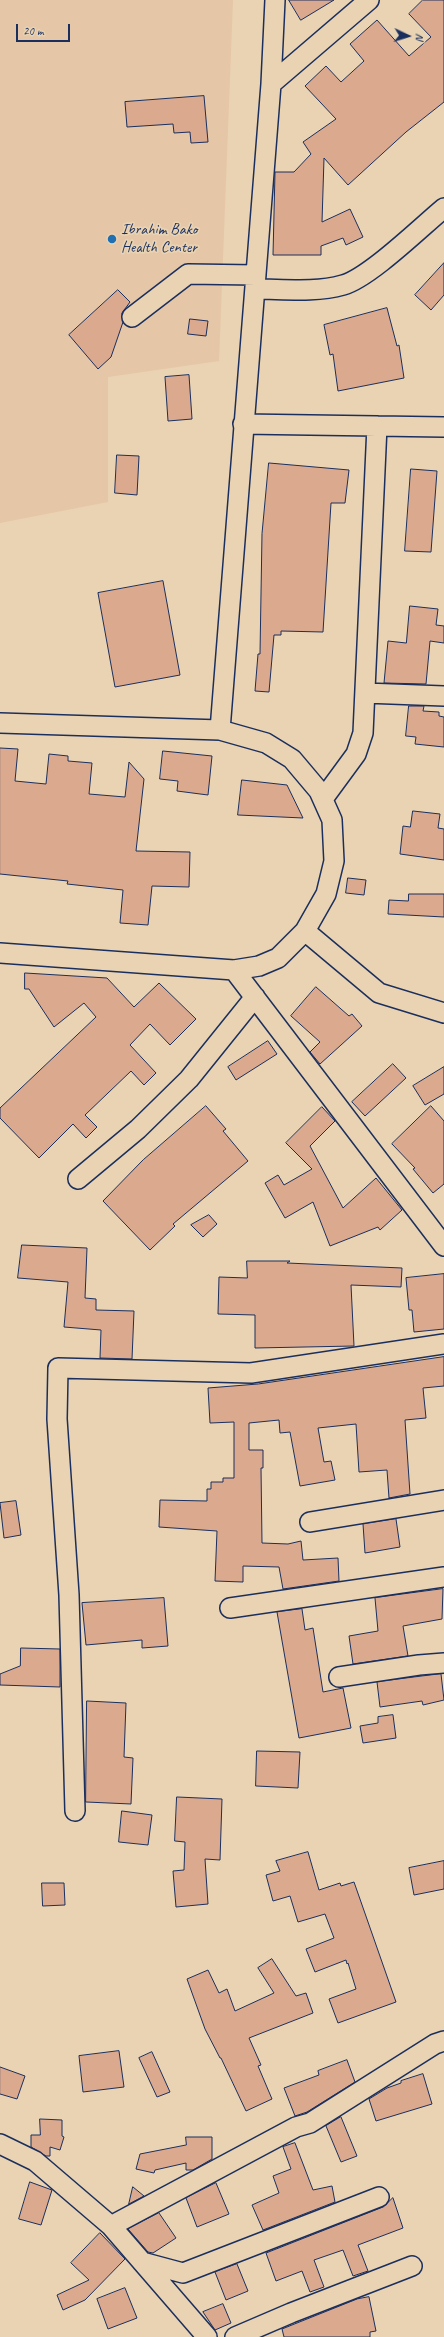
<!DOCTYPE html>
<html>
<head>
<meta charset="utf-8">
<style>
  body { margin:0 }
  #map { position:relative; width:444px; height:2337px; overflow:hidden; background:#e9d3b2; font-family:Caveat,sans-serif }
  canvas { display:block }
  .north { position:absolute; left:388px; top:16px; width:40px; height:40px; -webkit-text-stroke:3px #e9d3b2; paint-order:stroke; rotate:94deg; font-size:11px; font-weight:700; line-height:16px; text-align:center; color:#1b2f5e }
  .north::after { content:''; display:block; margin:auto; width:14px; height:18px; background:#1b2f5e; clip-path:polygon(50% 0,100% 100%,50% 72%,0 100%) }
  .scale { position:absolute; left:16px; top:24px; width:54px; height:18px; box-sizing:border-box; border:2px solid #1b2f5e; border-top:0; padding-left:5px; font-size:12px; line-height:14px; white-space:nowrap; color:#1b2f5e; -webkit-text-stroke:3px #e9d3b2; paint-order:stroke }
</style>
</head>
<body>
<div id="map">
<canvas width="444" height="2337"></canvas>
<div class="north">N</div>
<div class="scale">20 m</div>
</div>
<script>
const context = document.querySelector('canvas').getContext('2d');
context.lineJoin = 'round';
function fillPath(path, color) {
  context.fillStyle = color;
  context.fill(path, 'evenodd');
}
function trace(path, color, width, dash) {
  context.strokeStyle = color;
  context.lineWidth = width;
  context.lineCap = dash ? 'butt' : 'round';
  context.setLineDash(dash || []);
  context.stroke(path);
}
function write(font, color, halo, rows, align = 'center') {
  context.font = font + ' Caveat,sans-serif';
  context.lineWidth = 3.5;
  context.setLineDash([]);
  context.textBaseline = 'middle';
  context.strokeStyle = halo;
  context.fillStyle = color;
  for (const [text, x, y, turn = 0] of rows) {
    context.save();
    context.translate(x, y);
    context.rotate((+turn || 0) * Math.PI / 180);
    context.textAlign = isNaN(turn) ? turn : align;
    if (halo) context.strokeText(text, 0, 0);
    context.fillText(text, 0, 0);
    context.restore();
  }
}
fillPath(new Path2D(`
  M 0,0 L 233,0 L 219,361 L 108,377 L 108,502 L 0,523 Z`), '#e5c6a7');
const building = new Path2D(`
  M 289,0 L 334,0 L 301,20 Z
  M 423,0 L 444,0 L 444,102 L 406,132 L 348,185 L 324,158 L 322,222 L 350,209 L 363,237 L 346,245 L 343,238 L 321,246 L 321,255 L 273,255 L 275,172 L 294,172 L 311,154 L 303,142 L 336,119 L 305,86 L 326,66 L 341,82 L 364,61 L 350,44 L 377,20 L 409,56 L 431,37 L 409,14 Z
  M 204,96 L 208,142 L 191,143 L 190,132 L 174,133 L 173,124 L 127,127 L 125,102 Z
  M 444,263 L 444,295 L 431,310 L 415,295 Z
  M 118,290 L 130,302 L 122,313 L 123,322 L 111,357 L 98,369 L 69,335 Z
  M 387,308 L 397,346 L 399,345 L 404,378 L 338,391 L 333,354 L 330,355 L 324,325 Z
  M 190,319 L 208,321 L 206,336 L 188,334 Z
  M 189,375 L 192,419 L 168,421 L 165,377 Z
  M 117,455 L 139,456 L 137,495 L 115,493 Z
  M 269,463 L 349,470 L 345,503 L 331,503 L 323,632 L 281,631 L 281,635 L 274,635 L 269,692 L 255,691 L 258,654 L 260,654 L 262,534 Z
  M 411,469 L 437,471 L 431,552 L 405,551 Z
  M 163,581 L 180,675 L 115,687 L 98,593 Z
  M 410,606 L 438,609 L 436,625 L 444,626 L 444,643 L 430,641 L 426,684 L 384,683 L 388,641 L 406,643 Z
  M 409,706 L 424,706 L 423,711 L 439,712 L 439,716 L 444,717 L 444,747 L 415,744 L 416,737 L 406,736 Z
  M 0,748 L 18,749 L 15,781 L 46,784 L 49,754 L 68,756 L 68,761 L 92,763 L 89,794 L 125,797 L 129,762 L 144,779 L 136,851 L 190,852 L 189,887 L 152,886 L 148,925 L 120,923 L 123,890 L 67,884 L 68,881 L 0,874 Z
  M 163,751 L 212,756 L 208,795 L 177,791 L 178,781 L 160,779 Z
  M 242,780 L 287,785 L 303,818 L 238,815 Z
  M 413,811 L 440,814 L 438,828 L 444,829 L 444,860 L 400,854 L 403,826 L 410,827 Z
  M 348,878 L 366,880 L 364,895 L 346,893 Z
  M 409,894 L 444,894 L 444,917 L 388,914 L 389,900 L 408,901 Z
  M 25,973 L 107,978 L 134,1007 L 159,983 L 196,1019 L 170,1045 L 150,1024 L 130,1045 L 156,1073 L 144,1085 L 131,1071 L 85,1115 L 97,1127 L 86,1138 L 73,1124 L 39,1158 L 0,1118 L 0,1108 L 96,1017 L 84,1003 L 54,1027 L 29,989 L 25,989 Z
  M 316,987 L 349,1016 L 352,1014 L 362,1026 L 320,1064 L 310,1052 L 320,1042 L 291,1016 Z
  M 268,1041 L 277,1054 L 236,1080 L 228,1067 Z
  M 393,1064 L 406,1078 L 365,1116 L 352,1102 Z
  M 444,1067 L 444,1094 L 425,1105 L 413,1086 Z
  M 206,1106 L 226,1129 L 223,1131 L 248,1161 L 173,1224 L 175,1226 L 150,1250 L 103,1201 L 143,1160 Z
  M 431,1106 L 444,1121 L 444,1184 L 433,1193 L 413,1169 L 415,1168 L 392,1144 Z
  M 322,1107 L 335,1121 L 310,1146 L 343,1208 L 376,1178 L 402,1210 L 380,1230 L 378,1227 L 330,1246 L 313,1202 L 285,1218 L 265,1183 L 278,1175 L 284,1185 L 312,1169 L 286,1143 Z
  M 209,1215 L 217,1224 L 203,1237 L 191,1225 Z
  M 22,1245 L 87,1248 L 85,1298 L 96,1299 L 96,1310 L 134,1311 L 132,1359 L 100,1358 L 101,1330 L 64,1327 L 68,1282 L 18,1278 Z
  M 247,1261 L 290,1261 L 287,1263 L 402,1268 L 401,1287 L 351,1285 L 354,1346 L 255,1348 L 255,1315 L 218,1314 L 219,1277 L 247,1278 Z
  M 444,1274 L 444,1329 L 414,1332 L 412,1310 L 409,1310 L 406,1278 Z
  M 444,1357 L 444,1386 L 423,1388 L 426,1418 L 405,1420 L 410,1494 L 389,1498 L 387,1470 L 359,1472 L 356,1424 L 318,1428 L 324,1462 L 331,1461 L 335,1480 L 300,1486 L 290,1432 L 280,1433 L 279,1420 L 249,1423 L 249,1450 L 263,1450 L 263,1468 L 261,1468 L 262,1543 L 288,1544 L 301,1541 L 303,1560 L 338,1558 L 339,1581 L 283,1589 L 279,1567 L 243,1566 L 243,1582 L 215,1581 L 217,1531 L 159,1527 L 160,1500 L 207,1501 L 207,1489 L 211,1489 L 211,1482 L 223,1482 L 223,1478 L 234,1478 L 234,1422 L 210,1423 L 208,1388 L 258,1384 Z
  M 16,1501 L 21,1535 L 4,1538 L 0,1503 Z
  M 396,1519 L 400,1547 L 365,1553 L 363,1524 Z
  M 443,1589 L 442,1619 L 403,1626 L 408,1656 L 353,1664 L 349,1636 L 378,1631 L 375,1598 Z
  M 164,1598 L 168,1646 L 142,1648 L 142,1640 L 86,1645 L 82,1603 Z
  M 302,1609 L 305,1630 L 313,1628 L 323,1692 L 343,1688 L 351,1728 L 299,1738 L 277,1612 Z
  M 21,1648 L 60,1649 L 60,1687 L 0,1685 L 0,1674 L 20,1666 Z
  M 441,1674 L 444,1700 L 423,1705 L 422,1701 L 380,1707 L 377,1682 Z
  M 87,1701 L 126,1703 L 124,1757 L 133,1758 L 131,1804 L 86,1802 Z
  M 393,1715 L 396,1738 L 363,1743 L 360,1726 L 378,1723 L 378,1717 Z
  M 257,1751 L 300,1752 L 298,1788 L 256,1786 Z
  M 177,1797 L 222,1799 L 220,1860 L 205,1859 L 208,1904 L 176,1907 L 173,1871 L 184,1870 L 185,1842 L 175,1841 Z
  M 122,1811 L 152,1815 L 148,1845 L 119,1842 Z
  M 308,1852 L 319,1890 L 340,1883 L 341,1886 L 354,1882 L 396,2002 L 338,2023 L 329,1999 L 356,1989 L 348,1963 L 347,1964 L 346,1960 L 315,1972 L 306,1949 L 334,1938 L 325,1914 L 298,1922 L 290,1896 L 273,1901 L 266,1875 L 280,1871 L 276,1861 Z
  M 444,1861 L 444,1889 L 414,1895 L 409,1868 Z
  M 42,1883 L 64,1883 L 65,1905 L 43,1906 Z
  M 272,1959 L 296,1996 L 306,1993 L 313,2013 L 249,2038 L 261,2065 L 258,2066 L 272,2099 L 246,2111 L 221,2058 L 220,2058 L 205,2029 L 187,1979 L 208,1970 L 219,1993 L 227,1989 L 235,2011 L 274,1993 L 258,1968 Z
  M 119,2051 L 124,2087 L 83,2092 L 79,2056 Z
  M 152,2052 L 170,2092 L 157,2097 L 139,2058 Z
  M 347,2060 L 355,2082 L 307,2112 L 295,2116 L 284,2088 L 319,2075 L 318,2071 Z
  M 0,2067 L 25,2076 L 17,2099 L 0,2094 Z
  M 423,2074 L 432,2104 L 376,2121 L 369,2099 L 387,2088 L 401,2083 L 401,2081 Z
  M 341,2117 L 357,2156 L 341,2162 L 326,2126 Z
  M 40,2119 L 62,2120 L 62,2136 L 64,2137 L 60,2150 L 50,2147 L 50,2156 L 46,2156 L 31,2147 L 31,2135 L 40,2135 Z
  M 186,2137 L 212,2137 L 212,2159 L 193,2170 L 186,2170 L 186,2163 L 155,2170 L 154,2173 L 136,2169 L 140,2154 L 186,2145 Z
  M 295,2143 L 313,2190 L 332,2186 L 335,2202 L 263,2230 L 252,2205 L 279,2193 L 273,2176 L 291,2169 L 283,2147 Z
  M 30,2182 L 52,2190 L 41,2225 L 19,2219 Z
  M 216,2183 L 229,2214 L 197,2227 L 186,2198 Z
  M 133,2187 L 144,2196 L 129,2204 Z
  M 393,2198 L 403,2228 L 358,2245 L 368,2271 L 353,2276 L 343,2250 L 314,2260 L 324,2287 L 310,2292 L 302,2271 L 276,2281 L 266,2253 L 383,2207 Z
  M 159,2213 L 176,2238 L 153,2253 L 148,2252 L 128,2229 Z
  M 100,2233 L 125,2259 L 85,2300 L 63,2310 L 57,2295 L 89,2280 L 71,2263 Z
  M 237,2264 L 248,2291 L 226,2300 L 215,2272 Z
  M 125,2288 L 137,2318 L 108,2329 L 97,2299 Z
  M 369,2297 L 376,2331 L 370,2332 L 370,2337 L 284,2337 L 282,2329 L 357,2299 Z
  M 223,2304 L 231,2323 L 215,2330 L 203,2312 Z`);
fillPath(building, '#dba98e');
trace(building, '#1b2f5e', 1);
const minor = new Path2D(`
  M 271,84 L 369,0
  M 255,289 C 283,289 315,293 343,285 C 369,278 421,227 444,208
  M 132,317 L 188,274 L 256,275
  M 243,424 L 444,427
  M 365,693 L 444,696
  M 0,723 L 220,730 L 266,743 L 292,759 L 319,791 L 332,820 L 334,861 L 326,894 L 305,931 L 278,958 L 259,966 L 234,970 L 0,953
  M 220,730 L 271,84 L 275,0
  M 323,799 L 356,754 L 363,733 L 377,426
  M 305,931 L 379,993 L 444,1013
  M 234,970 L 444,1246
  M 78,1179 L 138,1129 L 189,1079 L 255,997
  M 310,1522 L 444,1500
  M 230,1608 L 444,1577
  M 339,1677 L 419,1665 L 444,1663
  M 75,1811 L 69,1595 L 57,1419 L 58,1368 L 251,1373 L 444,1344
  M 0,2144 L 35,2161 L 111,2226 L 207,2337
  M 111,2226 L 296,2127 L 310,2123 L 435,2044 L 444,2041
  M 142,2262 L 183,2273 L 379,2197
  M 235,2337 L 291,2313 L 412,2266`);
trace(minor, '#1b2f5e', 22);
trace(minor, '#e9d3b2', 19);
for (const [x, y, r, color] of [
  [112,239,5,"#1f6fb2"]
]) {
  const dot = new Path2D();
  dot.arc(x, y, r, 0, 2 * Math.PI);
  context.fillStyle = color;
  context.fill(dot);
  trace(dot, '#e9d3b2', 1.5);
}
write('16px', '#1b2f5e', '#e9d3b2', [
  ["Ibrahim Bako",121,230],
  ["Health Center",121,248]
], 'left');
</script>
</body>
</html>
